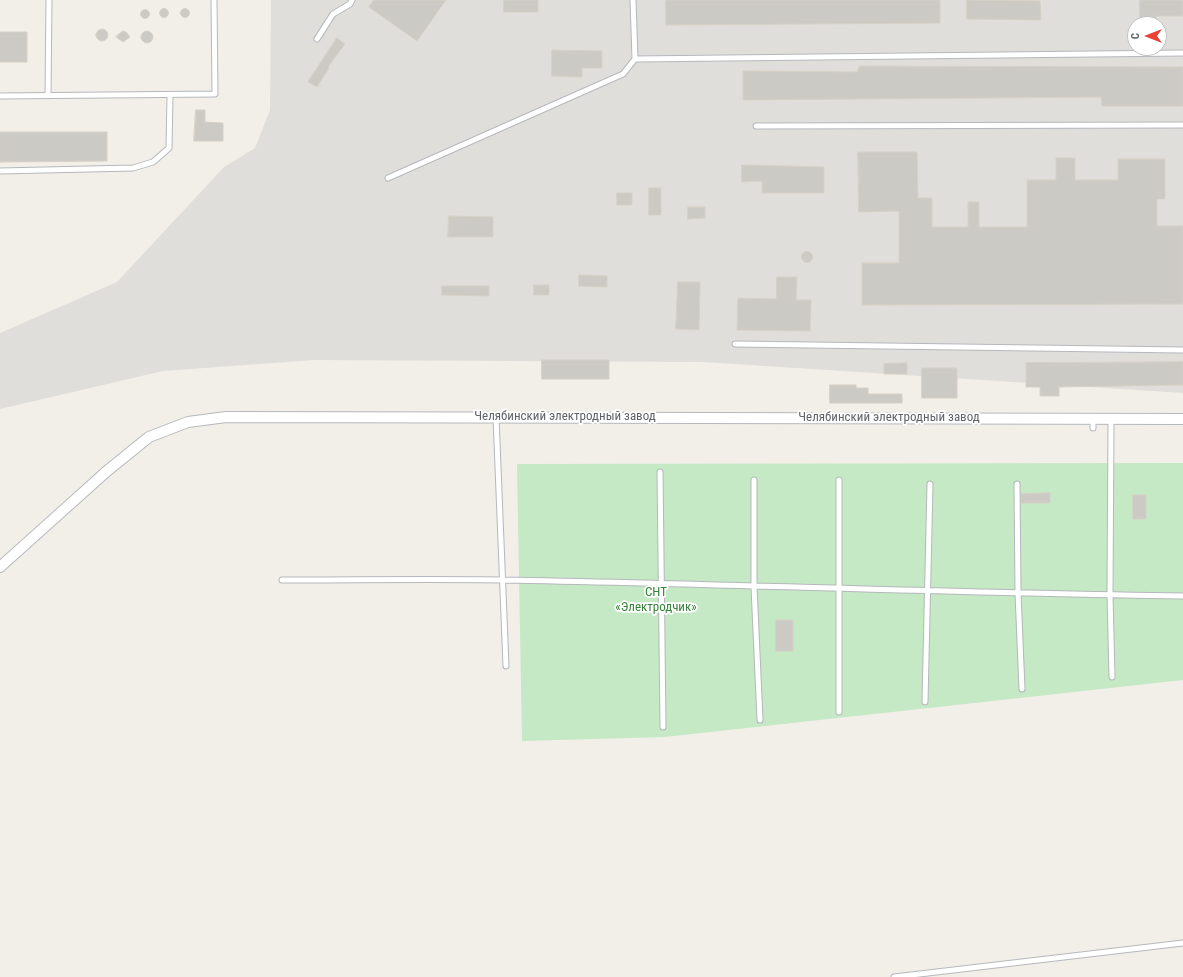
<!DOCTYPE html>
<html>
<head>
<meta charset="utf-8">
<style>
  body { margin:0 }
  #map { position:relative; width:1183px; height:977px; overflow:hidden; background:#f1efe8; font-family:"Roboto Condensed",sans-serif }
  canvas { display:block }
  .north { position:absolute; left:1127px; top:16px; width:40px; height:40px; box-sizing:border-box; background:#fff; border:1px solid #bfc1c3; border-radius:50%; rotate:270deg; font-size:11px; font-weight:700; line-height:16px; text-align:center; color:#5f6368 }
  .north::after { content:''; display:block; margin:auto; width:14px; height:18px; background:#ea4335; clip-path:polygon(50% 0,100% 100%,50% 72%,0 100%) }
</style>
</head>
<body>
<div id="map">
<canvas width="1183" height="977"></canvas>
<div class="north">С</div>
</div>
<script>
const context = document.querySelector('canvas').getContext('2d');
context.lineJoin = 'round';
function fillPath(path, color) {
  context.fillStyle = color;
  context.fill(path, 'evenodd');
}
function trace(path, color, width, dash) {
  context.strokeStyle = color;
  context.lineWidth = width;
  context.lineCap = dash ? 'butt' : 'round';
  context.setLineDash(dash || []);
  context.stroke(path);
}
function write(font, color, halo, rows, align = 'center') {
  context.font = font + ' "Roboto Condensed",sans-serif';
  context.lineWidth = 3.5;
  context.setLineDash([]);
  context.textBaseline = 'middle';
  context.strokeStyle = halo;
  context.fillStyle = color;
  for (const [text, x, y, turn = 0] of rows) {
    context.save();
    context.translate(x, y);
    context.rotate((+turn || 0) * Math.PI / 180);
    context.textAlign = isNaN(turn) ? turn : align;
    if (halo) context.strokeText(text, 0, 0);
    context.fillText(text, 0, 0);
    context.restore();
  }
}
fillPath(new Path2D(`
  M 271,0 L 1183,0 L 1183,393 L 703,362 L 314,360 L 163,371 L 0,409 L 0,333 L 117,282 L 224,167 L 255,148 L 270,110 ZM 1135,24 L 1159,24 L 1159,48 L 1135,48 Z`), '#e0deda');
fillPath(new Path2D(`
  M 1183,463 L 1183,680 L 665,737 L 522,741 L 517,464 Z`), '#c5e8c5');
const building = new Path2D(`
  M 374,0 L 446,0 L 417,41 L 369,7 Z
  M 504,0 L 538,0 L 538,12 L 504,12 Z
  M 666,0 L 940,0 L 940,23 L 666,25 Z
  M 967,0 L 1040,1 L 1041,20 L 967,19 Z
  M 1140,0 L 1183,0 L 1183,16 L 1156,16 L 1156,24 L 1140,24 Z
  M159.5 13a4.5 4.5 0 1 1 9 0a4.5 4.5 0 1 1-9 0Z
  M180.5 13a4.5 4.5 0 1 1 9 0a4.5 4.5 0 1 1-9 0Z
  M140.5 14a4.5 4.5 0 1 1 9 0a4.5 4.5 0 1 1-9 0Z
  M96 35a6 6 0 1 1 12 0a6 6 0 1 1-12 0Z
  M 123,31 L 126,32 L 130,37 L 123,42 L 116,37 Z
  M141 37a6 6 0 1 1 12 0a6 6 0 1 1-12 0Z
  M 0,32 L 27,32 L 27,62 L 0,62 Z
  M 337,38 L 345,44 L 328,67 L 329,68 L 317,87 L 308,82 Z
  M 552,50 L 602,51 L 602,68 L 582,68 L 582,77 L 552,76 Z
  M 860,66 L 1183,67 L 1183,106 L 1102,106 L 1101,97 L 743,100 L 743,71 L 857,72 Z
  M 196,110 L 205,110 L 205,122 L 223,123 L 223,141 L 194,141 Z
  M 0,132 L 107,132 L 107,161 L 0,162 Z
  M 858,152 L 917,152 L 918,198 L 932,198 L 932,227 L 968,227 L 968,202 L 979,202 L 979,227 L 1027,227 L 1027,180 L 1056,180 L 1056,158 L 1075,158 L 1075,180 L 1118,180 L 1118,159 L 1165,159 L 1165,199 L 1157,199 L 1157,226 L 1183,226 L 1183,304 L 862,305 L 862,263 L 899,263 L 899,211 L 859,212 Z
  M 742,165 L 824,167 L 824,193 L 762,193 L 762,181 L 742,182 Z
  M 649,188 L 661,188 L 661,215 L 649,215 Z
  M 617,193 L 632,193 L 632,205 L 617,205 Z
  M 688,207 L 705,207 L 705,218 L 688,219 Z
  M 449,216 L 493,217 L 493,237 L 448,237 Z
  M801.5 257a5.5 5.5 0 1 1 11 0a5.5 5.5 0 1 1-11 0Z
  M 579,275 L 607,276 L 607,287 L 579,286 Z
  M 777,277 L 797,277 L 796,300 L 811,300 L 810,331 L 737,330 L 738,298 L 776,299 Z
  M 678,282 L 700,282 L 699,330 L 676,329 Z
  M 534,285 L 549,285 L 549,295 L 534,295 Z
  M 442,286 L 489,286 L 489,296 L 442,295 Z
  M 542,360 L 609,360 L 609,379 L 542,379 Z
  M 1183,362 L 1183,385 L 1059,387 L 1059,396 L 1040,396 L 1040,387 L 1026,387 L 1026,363 Z
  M 907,363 L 907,374 L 884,374 L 884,364 Z
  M 922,368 L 957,368 L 957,398 L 922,398 Z
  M 830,385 L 856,385 L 856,388 L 868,388 L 868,394 L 902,394 L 902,403 L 830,403 Z
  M 1050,493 L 1050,503 L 1021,503 L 1021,494 Z
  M 1133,495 L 1146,495 L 1146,519 L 1133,519 Z
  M 776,620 L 793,620 L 793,651 L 776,651 Z`);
fillPath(building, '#cccac5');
trace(building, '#d6d1c6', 1);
const lane = new Path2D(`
  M 317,39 L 333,14 L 350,4 L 352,0
  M 635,59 L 1183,53
  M 0,96 L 215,94 L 214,0
  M 48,96 L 49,0
  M 756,126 L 1183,125
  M 0,171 L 133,168 L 153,162 L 169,148 L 170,95
  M 388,178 L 623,74 L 635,59 L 633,0
  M 735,344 L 1183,350
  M 496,417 L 506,666
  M 1093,418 L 1093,428
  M 1111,418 L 1110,595 L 1112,677
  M 660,472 L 663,727
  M 754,480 L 754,587 L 760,720
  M 839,480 L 839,712
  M 1017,484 L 1018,593 L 1022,689
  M 282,580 C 356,580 430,579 504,580 C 730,584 957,593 1183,596
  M 925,702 L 930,484
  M 894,977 L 1183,943`);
const street = new Path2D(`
  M 0,567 L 107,471 L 149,437 L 188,422 L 226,417 L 1183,419`);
trace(lane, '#b5b8bc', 7);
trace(street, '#b5b8bc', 12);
trace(lane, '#fff', 5);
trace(street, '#fff', 10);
write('13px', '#5f6368', '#fff', [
  ["Челябинский электродный завод",565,417],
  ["Челябинский электродный завод",889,418]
]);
write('13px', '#348238', '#fff', [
  ["СНТ",656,593],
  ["«Электродчик»",656,608]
]);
</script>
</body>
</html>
